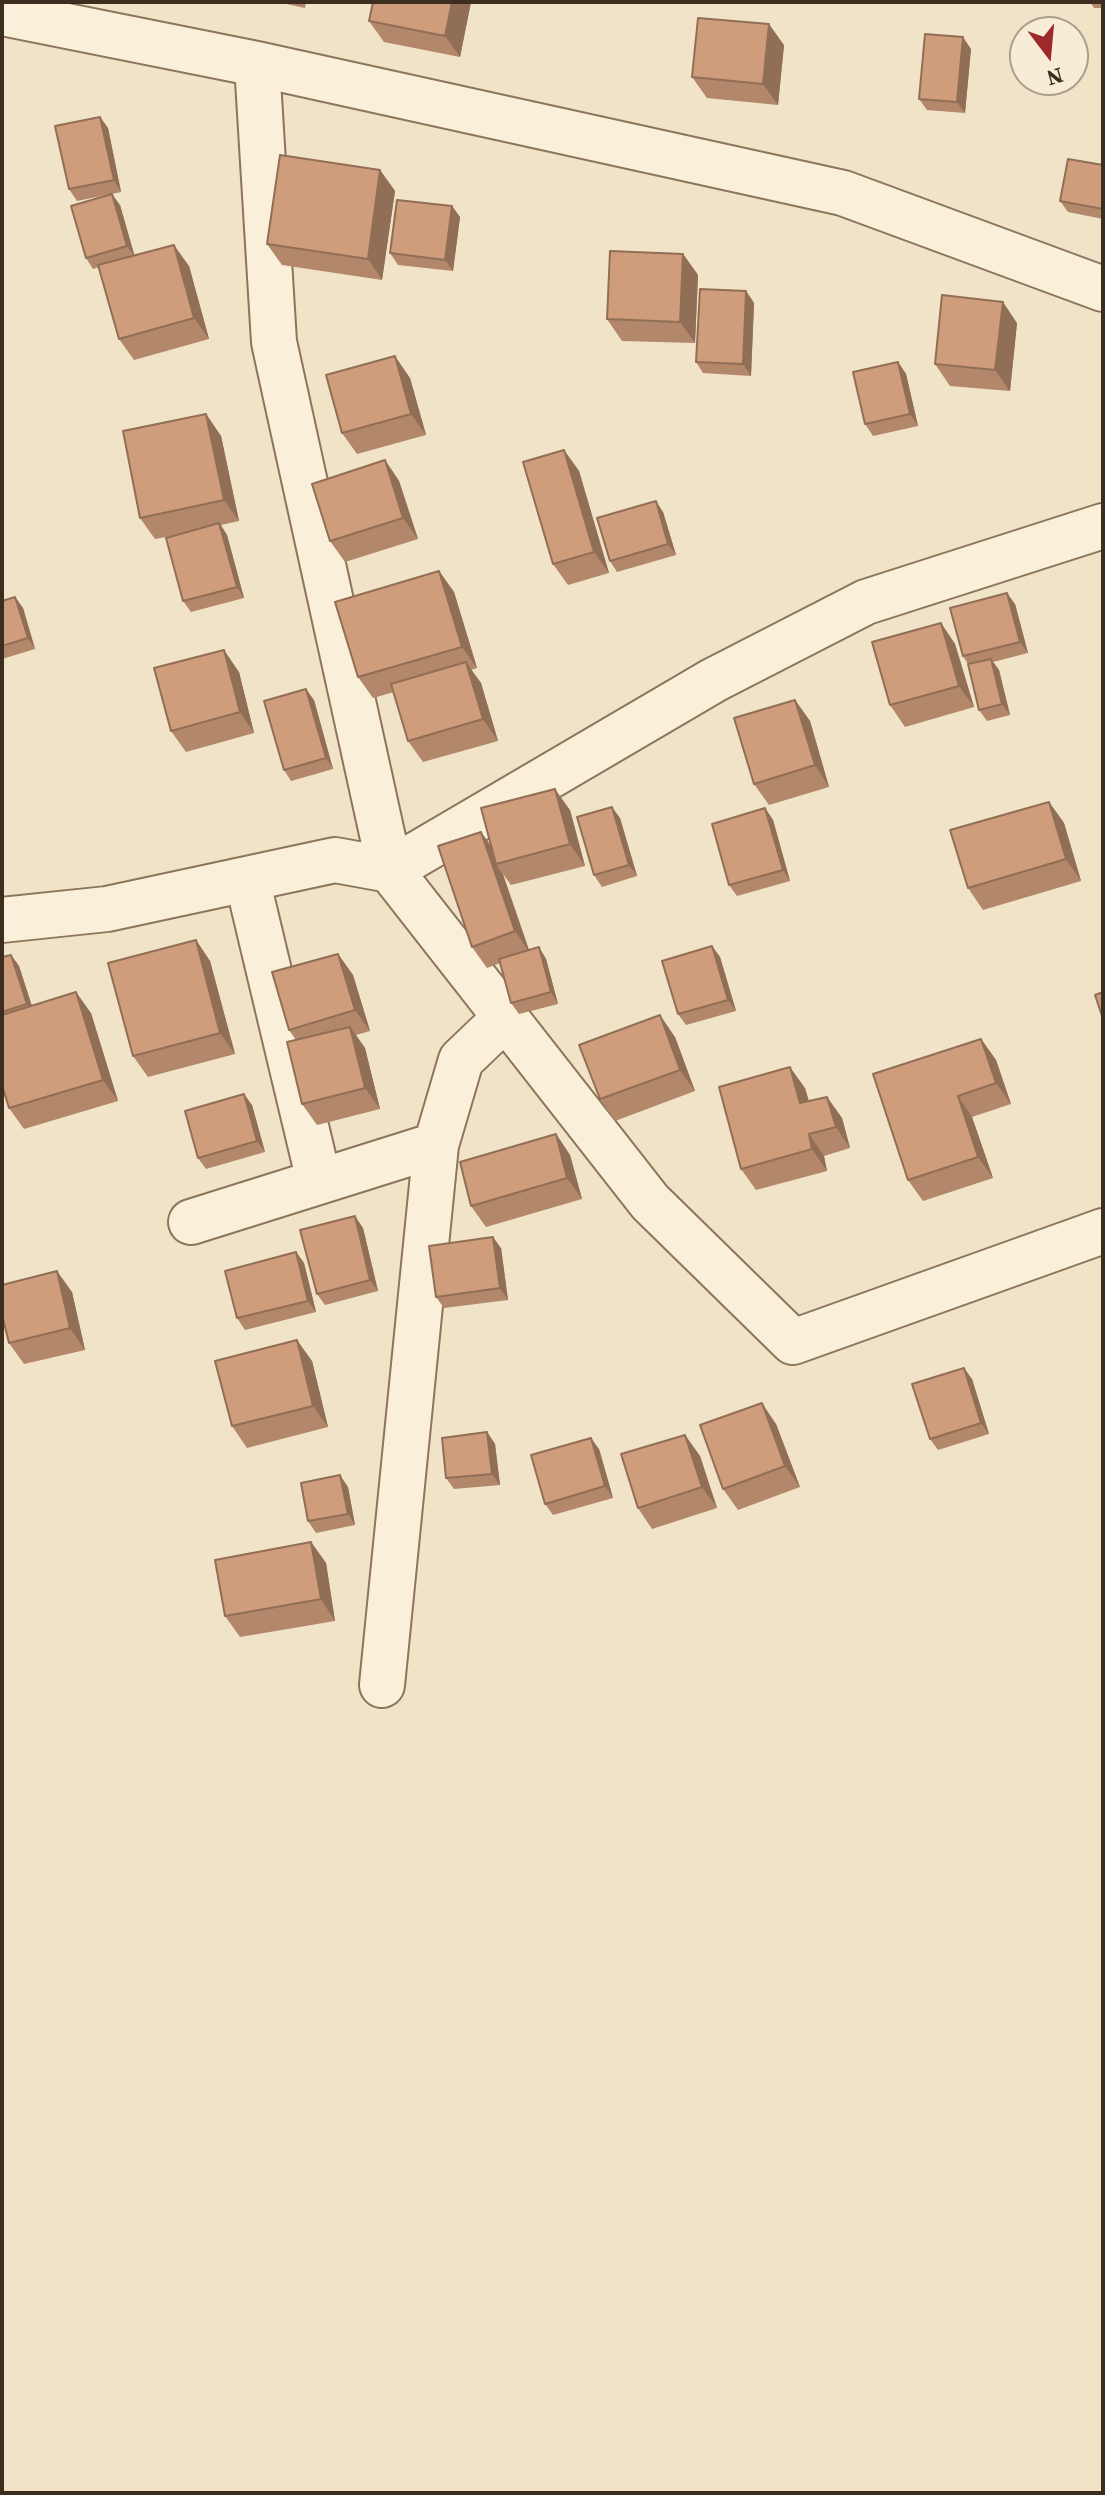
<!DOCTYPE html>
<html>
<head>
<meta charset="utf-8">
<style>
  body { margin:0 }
  #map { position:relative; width:1105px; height:2495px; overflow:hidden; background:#f0e3c7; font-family:"Source Serif 4",serif }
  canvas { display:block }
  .frame { position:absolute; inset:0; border:4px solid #3c2d1f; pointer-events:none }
  .north { position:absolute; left:1009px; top:16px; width:80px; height:80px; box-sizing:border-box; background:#f7edd7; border:2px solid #aca08d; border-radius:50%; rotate:164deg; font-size:22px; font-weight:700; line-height:32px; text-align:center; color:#3c2d1f }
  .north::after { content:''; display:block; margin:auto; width:28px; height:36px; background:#9e292b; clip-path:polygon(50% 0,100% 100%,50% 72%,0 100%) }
</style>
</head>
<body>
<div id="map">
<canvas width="1105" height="2495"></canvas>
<div class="frame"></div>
<div class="north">N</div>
</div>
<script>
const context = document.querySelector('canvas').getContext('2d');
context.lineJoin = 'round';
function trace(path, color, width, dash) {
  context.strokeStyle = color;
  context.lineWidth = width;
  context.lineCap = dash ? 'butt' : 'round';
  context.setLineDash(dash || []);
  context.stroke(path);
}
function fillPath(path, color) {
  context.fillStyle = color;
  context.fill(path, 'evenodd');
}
const minor = new Path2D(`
  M 2,13 L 257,64 L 843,193 L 1103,289
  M 257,64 L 274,342 L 390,870 L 650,1202 L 793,1342 L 1103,1231
  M 247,879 L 319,1181
  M 2,920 L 107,909 L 335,860 L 390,870 L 714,680 L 866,602 L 1103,526
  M 191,1222 L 436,1145
  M 382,1685 L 436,1145 L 461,1060 L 506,1017`);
trace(minor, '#8c755b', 48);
trace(minor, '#faf0da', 44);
fillPath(new Path2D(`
  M 277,2 L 306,2 L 305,8 Z
  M 471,2 L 460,57 L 384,42 L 369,21 Z
  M 1090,2 L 1103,2 L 1103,8 L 1094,8 Z
  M 784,45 L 778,105 L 707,98 L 692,77 Z
  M 971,49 L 965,113 L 927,110 L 919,99 Z
  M 100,117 L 108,128 L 121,192 L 77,201 L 69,189 Z
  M 1103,165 L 1103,219 L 1068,212 L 1060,201 Z
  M 380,170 L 395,191 L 382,280 L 282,265 L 267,244 Z
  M 120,205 L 134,255 L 189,266 L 209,339 L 134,360 L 119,339 L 99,267 L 93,269 L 86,258 Z
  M 452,206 L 460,217 L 453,271 L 398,265 L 390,253 Z
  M 683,254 L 698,275 L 695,343 L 622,341 L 607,319 Z
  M 746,291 L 754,303 L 751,376 L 703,373 L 696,362 Z
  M 1017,323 L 1010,391 L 950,386 L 935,364 Z
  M 898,362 L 906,374 L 918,426 L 873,436 L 865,424 Z
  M 410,378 L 426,435 L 357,454 L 342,433 Z
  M 206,414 L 221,436 L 239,521 L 221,525 L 227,535 L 244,598 L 191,612 L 183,601 L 177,535 L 155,539 L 140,518 Z
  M 564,450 L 579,471 L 609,573 L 568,585 L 553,564 Z
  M 385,460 L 399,481 L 418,539 L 345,562 L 330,541 Z
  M 663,512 L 676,555 L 617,572 L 610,561 Z
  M 439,571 L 454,592 L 477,668 L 471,670 L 481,683 L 498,741 L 423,762 L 408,741 L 394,692 L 373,698 L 358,677 Z
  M 15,597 L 23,608 L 35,649 L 2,659 L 2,601 Z
  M 1015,604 L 1028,653 L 993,662 L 999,670 L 1010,715 L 987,721 L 979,710 L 968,664 L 963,656 Z
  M 941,623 L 955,644 L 974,707 L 905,727 L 890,705 Z
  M 239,672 L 254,733 L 186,752 L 171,731 Z
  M 314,700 L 333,769 L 291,781 L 284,770 Z
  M 795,700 L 810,721 L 829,787 L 769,805 L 754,784 Z
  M 1049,802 L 1064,823 L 1081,881 L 983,910 L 968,888 Z
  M 765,808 L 773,820 L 790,881 L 737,896 L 729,885 Z
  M 570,810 L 585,866 L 511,885 L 503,874 L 529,950 L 539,947 L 546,959 L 558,1004 L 519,1014 L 511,1003 L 500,963 L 487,968 L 472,947 L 481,832 L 491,846 Z
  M 620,818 L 637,876 L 602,887 L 594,875 Z
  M 196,940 L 210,961 L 235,1054 L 148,1077 L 133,1056 Z
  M 712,946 L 720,957 L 736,1011 L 686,1025 L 678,1014 Z
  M 338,954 L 353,975 L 370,1031 L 356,1035 L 365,1048 L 380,1109 L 317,1125 L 302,1104 L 296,1040 L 289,1030 Z
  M 11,955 L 19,966 L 32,1006 L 91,1013 L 118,1101 L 24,1129 L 9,1108 L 2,1085 L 2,957 Z
  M 675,1037 L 695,1091 L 615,1121 L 600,1099 Z
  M 981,1039 L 996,1060 L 1011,1104 L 972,1117 L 993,1178 L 923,1201 L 908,1180 Z
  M 805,1088 L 809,1101 L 827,1097 L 842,1118 L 850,1148 L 824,1156 L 827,1171 L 756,1190 L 741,1169 Z
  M 252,1105 L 265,1152 L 206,1169 L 198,1158 Z
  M 556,1134 L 570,1155 L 582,1199 L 486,1227 L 471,1206 Z
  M 363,1228 L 378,1291 L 325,1305 L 317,1294 Z
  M 501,1248 L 508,1300 L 444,1308 L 436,1297 Z
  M 296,1252 L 304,1263 L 316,1312 L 245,1330 L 237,1318 Z
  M 72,1292 L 85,1350 L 24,1364 L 9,1343 Z
  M 312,1361 L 328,1427 L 247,1448 L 232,1426 Z
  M 972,1379 L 989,1434 L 938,1450 L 930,1439 Z
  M 776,1424 L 800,1487 L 738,1510 L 723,1489 Z
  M 487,1432 L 495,1444 L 500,1485 L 454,1489 L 446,1478 Z
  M 685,1435 L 700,1456 L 717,1508 L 652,1529 L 638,1508 Z
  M 599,1449 L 613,1498 L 553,1515 L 545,1504 Z
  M 348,1487 L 355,1525 L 316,1533 L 308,1521 Z
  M 311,1542 L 326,1563 L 335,1621 L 240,1637 L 225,1616 Z`), '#b2876a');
fillPath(new Path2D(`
  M 452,2 L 471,2 L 460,57 L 445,36 Z
  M 769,24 L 784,45 L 778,105 L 763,84 Z
  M 963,37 L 971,49 L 965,113 L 957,102 Z
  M 100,117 L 108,128 L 121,192 L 114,180 Z
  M 380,170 L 395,191 L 382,280 L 368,259 Z
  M 112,194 L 120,205 L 135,257 L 127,246 Z
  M 452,206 L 460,217 L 453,271 L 445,260 Z
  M 174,245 L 189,266 L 209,339 L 194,318 Z
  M 683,254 L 698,275 L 695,343 L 680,322 Z
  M 746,291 L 754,303 L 751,376 L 743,364 Z
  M 1003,302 L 1017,323 L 1010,391 L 995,370 Z
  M 395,356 L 410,378 L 426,435 L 411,414 Z
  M 898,362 L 906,374 L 918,426 L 910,414 Z
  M 206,414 L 221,436 L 239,521 L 224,500 Z
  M 564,450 L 579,471 L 609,573 L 594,552 Z
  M 385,460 L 399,481 L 418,539 L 403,518 Z
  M 656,501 L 663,512 L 676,555 L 668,544 Z
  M 219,523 L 227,535 L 244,598 L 237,587 Z
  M 439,571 L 454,592 L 477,668 L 462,647 Z
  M 1007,593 L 1015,604 L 1028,653 L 1020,642 Z
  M 15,597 L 23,608 L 35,649 L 28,638 Z
  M 941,623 L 955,644 L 974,707 L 959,686 Z
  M 224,650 L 239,672 L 254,733 L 240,712 Z
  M 991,659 L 999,670 L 1010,715 L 1002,704 Z
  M 466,662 L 481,683 L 498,741 L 483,719 Z
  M 306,689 L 314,700 L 333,769 L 326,758 Z
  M 795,700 L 810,721 L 829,787 L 815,765 Z
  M 555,789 L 570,810 L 585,866 L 570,844 Z
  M 1049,802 L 1064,823 L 1081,881 L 1066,859 Z
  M 612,807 L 620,818 L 637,876 L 629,865 Z
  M 765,808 L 773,820 L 790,881 L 783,870 Z
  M 481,832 L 496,853 L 496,864 L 503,875 L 530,953 L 515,931 Z
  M 196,940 L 210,961 L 235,1054 L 220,1033 Z
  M 712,946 L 720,957 L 736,1011 L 728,1000 Z
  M 539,947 L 546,959 L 558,1004 L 551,992 Z
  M 338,954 L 353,975 L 370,1031 L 355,1010 Z
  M 11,955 L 19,966 L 35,1016 L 27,1004 Z
  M 76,992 L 91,1013 L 118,1101 L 103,1080 Z
  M 660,1015 L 675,1037 L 695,1091 L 680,1070 Z
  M 350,1027 L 365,1048 L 380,1109 L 365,1088 Z
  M 981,1039 L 996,1060 L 1011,1104 L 996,1083 Z
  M 790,1067 L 805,1088 L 815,1125 L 800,1103 Z
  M 244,1094 L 252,1105 L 265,1152 L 257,1141 Z
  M 958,1096 L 972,1117 L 993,1178 L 978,1157 Z
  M 827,1097 L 842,1118 L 850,1148 L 836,1127 Z
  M 556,1134 L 570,1155 L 582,1199 L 567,1178 Z
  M 809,1134 L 824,1156 L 827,1171 L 812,1149 Z
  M 355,1216 L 363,1228 L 378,1291 L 370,1280 Z
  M 493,1237 L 501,1248 L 508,1300 L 500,1288 Z
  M 296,1252 L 304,1263 L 316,1312 L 308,1301 Z
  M 57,1271 L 72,1292 L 85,1350 L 70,1328 Z
  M 297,1340 L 312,1361 L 328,1427 L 313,1406 Z
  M 964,1368 L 972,1379 L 989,1434 L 981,1423 Z
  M 762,1403 L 776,1424 L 800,1487 L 785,1466 Z
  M 487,1432 L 495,1444 L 500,1485 L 492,1474 Z
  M 685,1435 L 700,1456 L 717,1508 L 702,1487 Z
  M 591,1438 L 599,1449 L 613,1498 L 605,1486 Z
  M 340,1475 L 348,1487 L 355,1525 L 348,1514 Z
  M 311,1542 L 326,1563 L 335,1621 L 321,1599 Z`), '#916e56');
const building = new Path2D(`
  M 373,2 L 452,2 L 445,36 L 369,21 Z
  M 698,18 L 769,24 L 763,84 L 692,77 Z
  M 925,34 L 963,37 L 957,102 L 919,99 Z
  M 100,117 L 114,180 L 69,189 L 55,126 Z
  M 280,155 L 380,170 L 368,259 L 267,244 Z
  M 1068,159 L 1103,165 L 1103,209 L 1060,201 Z
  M 112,194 L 127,246 L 86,258 L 71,206 Z
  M 397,200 L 452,206 L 445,260 L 390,253 Z
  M 174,245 L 194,318 L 119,339 L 98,265 Z
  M 610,251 L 683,254 L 680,322 L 607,319 Z
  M 700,289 L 746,291 L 743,364 L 696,362 Z
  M 942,295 L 1003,302 L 995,370 L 935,364 Z
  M 395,356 L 411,414 L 342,433 L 326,375 Z
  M 898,362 L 910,414 L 865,424 L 853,372 Z
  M 206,414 L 224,500 L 140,518 L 123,431 Z
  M 564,450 L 594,552 L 553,564 L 523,462 Z
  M 385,460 L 403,518 L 330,541 L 312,484 Z
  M 656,501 L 668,544 L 610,561 L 597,518 Z
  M 219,523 L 237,587 L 183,601 L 166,538 Z
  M 439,571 L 462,647 L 358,677 L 335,602 Z
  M 1007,593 L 1020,642 L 963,656 L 950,608 Z
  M 15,597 L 28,638 L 2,646 L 2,601 Z
  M 941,623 L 959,686 L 890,705 L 872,642 Z
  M 224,650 L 240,712 L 171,731 L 154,668 Z
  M 991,659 L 1002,704 L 979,710 L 968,664 Z
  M 466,662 L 483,719 L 408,741 L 391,684 Z
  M 306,689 L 326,758 L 284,770 L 264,701 Z
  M 795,700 L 815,765 L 754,784 L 734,718 Z
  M 555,789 L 570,844 L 496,864 L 481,808 Z
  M 1049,802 L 1066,859 L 968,888 L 950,830 Z
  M 612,807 L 629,865 L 594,875 L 577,817 Z
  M 765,808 L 783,870 L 729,885 L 712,824 Z
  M 481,832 L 515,931 L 472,947 L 438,846 Z
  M 196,940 L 220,1033 L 133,1056 L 108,963 Z
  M 712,946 L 728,1000 L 678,1014 L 662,961 Z
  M 539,947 L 551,992 L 511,1003 L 499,959 Z
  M 338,954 L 355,1010 L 289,1030 L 272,972 Z
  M 11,955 L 27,1004 L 2,1012 L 2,957 Z
  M 76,992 L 103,1080 L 9,1108 L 2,1085 L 2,1015 Z
  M 1103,992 L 1103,1019 L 1095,995 Z
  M 660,1015 L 680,1070 L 600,1099 L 579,1045 Z
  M 350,1027 L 365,1088 L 302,1104 L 287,1042 Z
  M 981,1039 L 996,1083 L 958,1096 L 978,1157 L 908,1180 L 873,1074 Z
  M 790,1067 L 800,1103 L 827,1097 L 836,1127 L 809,1134 L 812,1149 L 741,1169 L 719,1087 Z
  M 244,1094 L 257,1141 L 198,1158 L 185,1111 Z
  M 556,1134 L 567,1178 L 471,1206 L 460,1162 Z
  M 355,1216 L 370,1280 L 317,1294 L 300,1230 Z
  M 493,1237 L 500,1288 L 436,1297 L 429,1246 Z
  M 296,1252 L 308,1301 L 237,1318 L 225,1271 Z
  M 57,1271 L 70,1328 L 9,1343 L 2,1315 L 2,1285 Z
  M 297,1340 L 313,1406 L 232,1426 L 215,1361 Z
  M 964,1368 L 981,1423 L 930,1439 L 912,1384 Z
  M 762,1403 L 785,1466 L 723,1489 L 700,1425 Z
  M 487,1432 L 492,1474 L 446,1478 L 442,1438 Z
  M 685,1435 L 702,1487 L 638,1508 L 621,1454 Z
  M 591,1438 L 605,1486 L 545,1504 L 531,1455 Z
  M 340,1475 L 348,1514 L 308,1521 L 301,1483 Z
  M 311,1542 L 321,1599 L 225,1616 L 215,1560 Z`);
fillPath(building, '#cf9d7b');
trace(building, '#916e56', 2);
</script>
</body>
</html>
